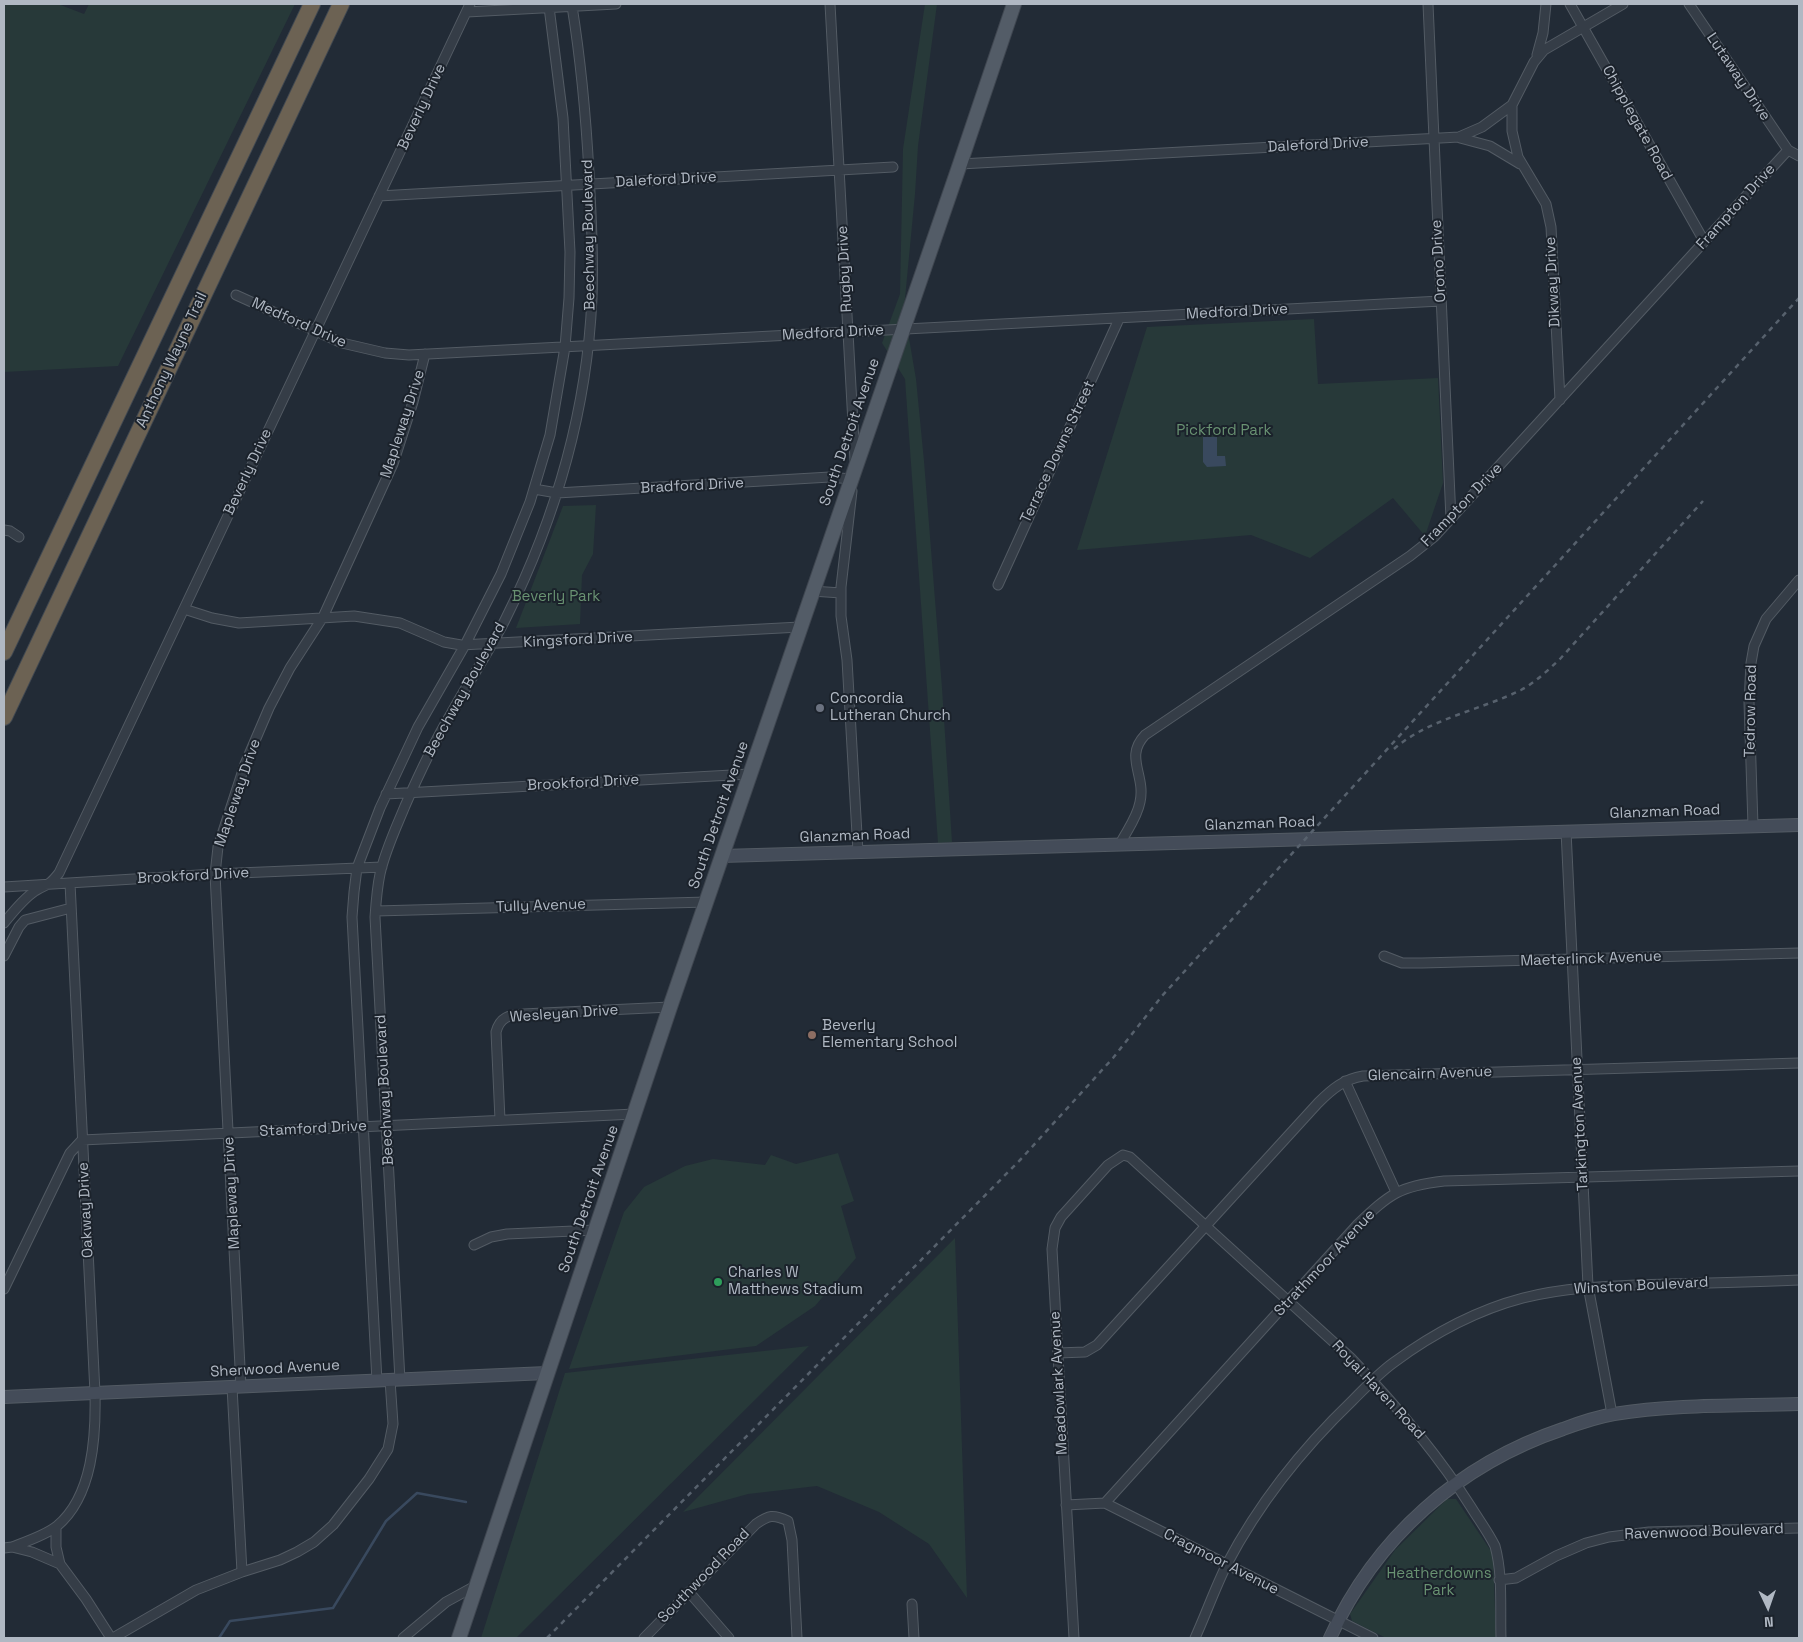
<!DOCTYPE html>
<html>
<head>
<meta charset="utf-8">
<style>
  body { margin:0 }
  #map { position:relative; width:1803px; height:1642px; overflow:hidden; background:#222b36; font-family:"Space Grotesk",sans-serif }
  canvas { display:block }
  .frame { position:absolute; inset:0; border:5px solid #b0b8c3; pointer-events:none }
  .north { position:absolute; left:1743px; top:1582px; width:50px; height:50px; -webkit-text-stroke:4px #1b222b; paint-order:stroke; rotate:177deg; font-size:14px; font-weight:700; line-height:20px; text-align:center; color:#b0b8c3 }
  .north::after { content:''; display:block; margin:auto; width:18px; height:22px; background:#b0b8c3; clip-path:polygon(50% 0,100% 100%,50% 72%,0 100%) }
</style>
</head>
<body>
<div id="map">
<canvas width="1803" height="1642"></canvas>
<div class="frame"></div>
<div class="north">N</div>
</div>
<script>
const context = document.querySelector('canvas').getContext('2d');
context.lineJoin = 'round';
function fillPath(path, color) {
  context.fillStyle = color;
  context.fill(path, 'evenodd');
}
function trace(path, color, width, dash) {
  context.strokeStyle = color;
  context.lineWidth = width;
  context.lineCap = dash ? 'butt' : 'round';
  context.setLineDash(dash || []);
  context.stroke(path);
}
function write(font, color, halo, rows, align = 'center') {
  context.font = font + ' "Space Grotesk",sans-serif';
  context.lineWidth = 4;
  context.setLineDash([]);
  context.textBaseline = 'middle';
  context.strokeStyle = halo;
  context.fillStyle = color;
  for (const [text, x, y, turn = 0] of rows) {
    context.save();
    context.translate(x, y);
    context.rotate((+turn || 0) * Math.PI / 180);
    context.textAlign = isNaN(turn) ? turn : align;
    if (halo) context.strokeText(text, 0, 0);
    context.fillText(text, 0, 0);
    context.restore();
  }
}
fillPath(new Path2D(`
  M 4,4 L 58,4 L 84,14 L 89,4 L 295,4 L 118,366 L 4,372 Z
  M 925,4 L 937,4 L 918,146 L 915,194 L 904,309 L 916,379 L 924,461 L 942,688 L 952,842 L 938,843 L 905,379 L 882,343 L 900,294 L 903,149 Z
  M 1314,319 L 1318,384 L 1438,378 L 1443,483 L 1425,536 L 1393,498 L 1310,558 L 1251,535 L 1077,550 L 1147,327 Z
  M 596,505 L 593,554 L 582,575 L 580,624 L 516,628 L 563,506 Z
  M 838,1153 L 854,1201 L 841,1206 L 856,1258 L 815,1306 L 756,1346 L 569,1369 L 624,1212 L 644,1187 L 685,1166 L 713,1159 L 765,1165 L 771,1155 L 796,1164 Z
  M 955,1238 L 967,1598 L 929,1544 L 879,1512 L 817,1486 L 748,1494 L 683,1512 Z
  M 809,1346 L 516,1638 L 481,1638 L 565,1373 Z
  M 1447,1499 L 1456,1499 L 1493,1554 L 1496,1638 L 1386,1638 L 1352,1621 L 1350,1614 L 1395,1550 Z`), '#273939');
fillPath(new Path2D(`
  M 1203,437 L 1217,437 L 1217,456 L 1225,456 L 1226,466 L 1207,467 L 1203,462 Z`), '#39495e');
trace(new Path2D(`
  M 219,1638 L 230,1621 L 333,1608 L 386,1521 L 417,1493 L 466,1502`), '#39495e', 2.5);
const street = new Path2D(`
  M 830,4 L 855,460
  M 1428,4 L 1451,519
  M 1570,4 L 1704,241
  M 1689,4 L 1788,150 L 1799,156
  M 467,12 L 616,4
  M 1537,55 L 1543,33 L 1546,4
  M 1512,105 L 1512,131 L 1518,157 L 1546,204 L 1551,227 L 1560,400
  M 1460,138 L 1490,146 L 1520,164
  M 960,164 L 1459,137 L 1482,127 L 1512,105 L 1534,62 L 1544,50 L 1623,4
  M 379,196 L 893,167
  M 236,295 L 342,343 L 385,353 L 409,355 L 1441,301
  M 534,489 L 557,493 L 830,477 L 850,479
  M 852,491 L 841,587 L 841,616 L 847,660 L 858,852
  M 4,530 L 10,531 L 19,537
  M 998,585 L 1119,319
  M 812,591 L 841,593
  M 184,609 L 212,618 L 239,623 L 354,616 L 400,623 L 444,642 L 461,645 L 800,627
  M 386,794 L 750,774
  M 1753,826 L 1749,702 L 1751,663 L 1754,646 L 1766,619 L 1799,580
  M 1566,831 L 1588,1286 L 1612,1414
  M 1120,844 C 1127,830 1137,818 1140,802 C 1146,775 1124,757 1145,735 L 1410,556 L 1434,537 L 1788,150
  M 4,887 L 215,874 L 382,867
  M 376,911 L 707,902
  M 4,923 C 13,912 23,899 35,891 C 48,883 48,887 59,873 L 470,4
  M 4,956 L 19,927 L 25,920 L 71,908
  M 1384,956 L 1402,963 L 1422,963 L 1799,953
  M 1345,1081 L 1396,1192
  M 500,1120 L 496,1032 C 500,1017 509,1015 523,1014 L 670,1007
  M 474,1245 L 491,1237 L 507,1234 L 596,1230
  M 4,1289 L 70,1153 L 82,1140 L 635,1114
  M 1058,1353 L 1085,1352 L 1097,1345 L 1318,1103 C 1332,1089 1344,1079 1363,1076 L 1799,1063
  M 400,1380 L 375,917 C 376,902 377,888 380,874 C 385,851 396,828 405,806 C 419,774 434,742 452,712 C 469,681 489,652 505,620 C 555,520 587,411 592,298 C 594,256 591,215 589,173 C 586,117 581,62 572,6
  M 377,1381 L 352,917 L 354,892 L 357,868 L 380,808 L 418,727 L 465,645 L 501,574 L 530,502 L 550,435 L 565,347 L 569,298 L 570,252 L 563,118 L 549,7
  M 232,1387 L 242,1572
  M 241,1387 L 215,874 L 218,847 L 245,764 L 269,708 L 290,668 L 323,617 L 393,464 L 413,402 L 425,354
  M 1105,1503 L 1358,1224 C 1390,1194 1399,1186 1444,1181 L 1799,1171
  M 1066,1505 L 1105,1503 L 1373,1638
  M 56,1527 L 56,1547 L 60,1564
  M 12,1547 C 25,1542 46,1535 57,1526 C 93,1496 96,1436 95,1393 L 70,883
  M 4,1548 L 12,1547 L 32,1552 L 60,1564 L 86,1599 L 111,1638
  M 1499,1580 L 1516,1578 L 1556,1556 L 1586,1543 L 1609,1537 L 1649,1532 L 1799,1528
  M 689,1592 L 729,1638
  M 912,1604 L 914,1638
  M 113,1638 L 196,1590 L 242,1572 L 280,1560 L 297,1552 L 314,1542 L 333,1525 L 369,1479 L 388,1449 L 393,1424 L 390,1380
  M 403,1638 L 446,1602 L 477,1585
  M 644,1638 L 756,1524 C 769,1515 773,1514 788,1521 L 792,1540 L 797,1638
  M 1074,1638 L 1052,1249 L 1055,1228 L 1061,1217 L 1108,1165 L 1123,1155 L 1130,1157 L 1351,1358 C 1395,1404 1437,1453 1471,1507 C 1479,1520 1488,1532 1495,1546 C 1503,1575 1500,1608 1501,1638
  M 1195,1638 C 1206,1614 1215,1588 1227,1564 C 1259,1503 1304,1447 1353,1400 C 1366,1387 1378,1374 1393,1363 C 1431,1335 1477,1310 1523,1298 C 1571,1286 1616,1286 1665,1284 C 1709,1283 1754,1282 1799,1280`);
const secondary = new Path2D(`
  M 722,856 L 1799,825
  M 4,1397 L 547,1373
  M 1330,1638 C 1375,1538 1459,1464 1563,1429 C 1579,1423 1597,1417 1614,1414 C 1675,1404 1738,1406 1799,1404`);
const primary = new Path2D(`
  M 459,1638 L 670,1007 L 960,164 L 1014,4`);
const highway = new Path2D(`
  M 4,652 L 312,4
  M 4,717 L 341,4`);
trace(street, '#535b64', 11);
trace(secondary, '#535b64', 14);
trace(primary, '#3f4650', 16);
trace(highway, '#404851', 18);
trace(street, '#353d47', 9);
trace(secondary, '#444c59', 12);
trace(primary, '#535c67', 14);
trace(highway, '#6c6253', 16);
trace(new Path2D(`
  M 1394,749 C 1428,719 1481,710 1521,690 C 1536,682 1548,670 1560,659 L 1703,501
  M 547,1638 L 1021,1159 L 1113,1058 L 1162,996 L 1799,298`), '#57616d', 2.5, [5, 5]);
for (const [x, y, r, color] of [
  [820,708,5,"#6b7280"],
  [812,1035,5,"#8d6e63"],
  [718,1282,5,"#2e9e5b"]
]) {
  const dot = new Path2D();
  dot.arc(x, y, r, 0, 2 * Math.PI);
  context.fillStyle = color;
  context.fill(dot);
  trace(dot, '#1b222b', 2);
}
write('15px', '#b0b8c3', '#1b222b', [
  ["Lutaway Drive",1738,77,56],
  ["Beverly Drive",422,107,-65],
  ["Chipplegate Road",1637,123,61],
  ["Daleford Drive",1318,145,-3],
  ["Daleford Drive",666,180,-3],
  ["Frampton Drive",1736,207,-48],
  ["Beechway Boulevard",589,235,-91],
  ["Orono Drive",1439,261,-93],
  ["Rugby Drive",845,269,-93],
  ["Dikway Drive",1553,282,-93],
  ["Medford Drive",1237,312,-3],
  ["Medford Drive",299,323,24],
  ["Medford Drive",833,333,-3],
  ["Anthony Wayne Trail",172,360,-65],
  ["Mapleway Drive",403,424,-72],
  ["South Detroit Avenue",850,432,-71],
  ["Terrace Downs Street",1058,452,-65],
  ["Beverly Drive",248,472,-65],
  ["Bradford Drive",692,486,-3],
  ["Frampton Drive",1462,505,-46],
  ["Kingsford Drive",578,640,-3],
  ["Beechway Boulevard",465,690,-61],
  ["Tedrow Road",1751,711,-89],
  ["Brookford Drive",583,783,-3],
  ["Mapleway Drive",238,793,-71],
  ["Glanzman Road",1665,812,-2],
  ["South Detroit Avenue",719,815,-71],
  ["Glanzman Road",1260,824,-2],
  ["Glanzman Road",855,836,-2],
  ["Brookford Drive",193,876,-3],
  ["Tully Avenue",541,906,-2],
  ["Maeterlinck Avenue",1591,959,-2],
  ["Wesleyan Drive",564,1014,-4],
  ["Glencairn Avenue",1430,1074,-2],
  ["Beechway Boulevard",385,1090,-93],
  ["Tarkington Avenue",1580,1124,-93],
  ["Stamford Drive",313,1129,-3],
  ["Mapleway Drive",232,1193,-93],
  ["South Detroit Avenue",589,1199,-71],
  ["Oakway Drive",86,1210,-93],
  ["Strathmoor Avenue",1325,1263,-47],
  ["Winston Boulevard",1641,1286,-3],
  ["Sherwood Avenue",275,1369,-3],
  ["Meadowlark Avenue",1059,1383,-93],
  ["Royal Haven Road",1378,1390,47],
  ["Ravenwood Boulevard",1704,1532,-2],
  ["Cragmoor Avenue",1221,1562,27],
  ["Southwood Road",704,1576,-46]
]);
write('15px', '#699272', '#1b222b', [
  ["Pickford Park",1224,431],
  ["Beverly Park",556,597],
  ["Heatherdowns",1439,1574],
  ["Park",1439,1591]
]);
write('15px', '#b0b8c3', '#1b222b', [
  ["Concordia",830,699],
  ["Lutheran Church",830,716],
  ["Beverly",822,1026],
  ["Elementary School",822,1043],
  ["Charles W",728,1273],
  ["Matthews Stadium",728,1290]
], 'left');
</script>
</body>
</html>
